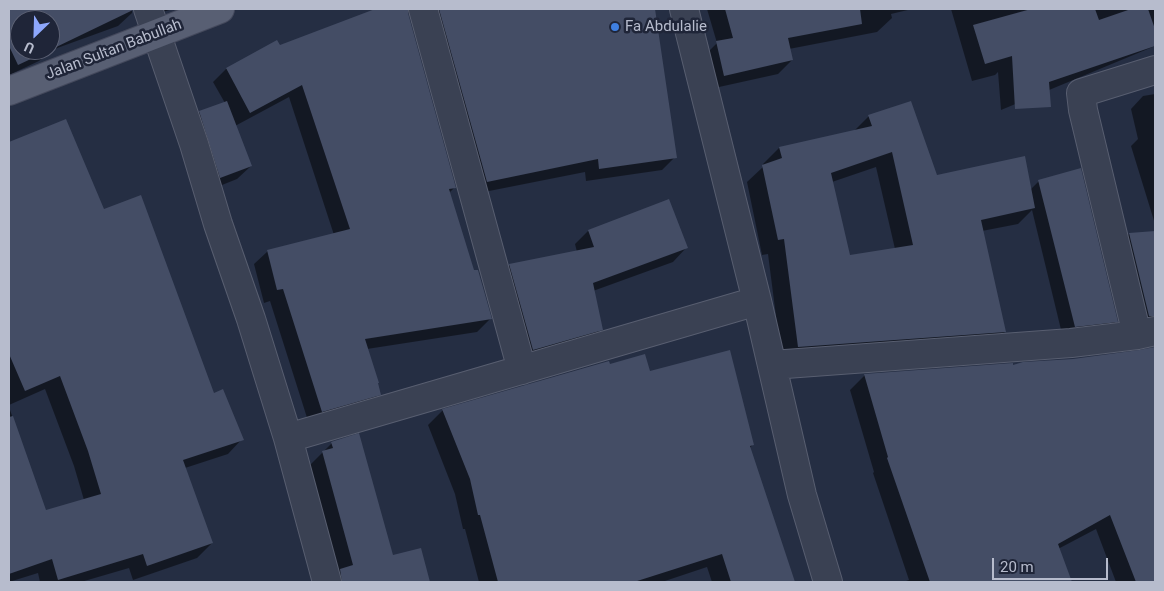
<!DOCTYPE html>
<html>
<head>
<meta charset="utf-8">
<style>
  body { margin:0 }
  #map { position:relative; width:1164px; height:591px; overflow:hidden; background:#252e43; font-family:Roboto,sans-serif }
  canvas { display:block }
  .frame { position:absolute; inset:0; border:10px solid #b7bccd; pointer-events:none }
  .north { position:absolute; left:10px; top:10px; width:50px; height:50px; box-sizing:border-box; background:#1f2538; border:1px solid #5c6174; border-radius:50%; rotate:204deg; font-size:14px; font-weight:700; line-height:20px; text-align:center; color:#b7bccd }
  .north::after { content:''; display:block; margin:auto; width:18px; height:22px; background:#8da7fc; clip-path:polygon(50% 0,100% 100%,50% 72%,0 100%) }
  .scale { position:absolute; left:992px; top:558px; width:116px; height:22px; box-sizing:border-box; border:2px solid #b7bccd; border-top:0; padding-left:6px; font-size:15px; line-height:18px; white-space:nowrap; color:#b7bccd; -webkit-text-stroke:4px #1f2538; paint-order:stroke }
</style>
</head>
<body>
<div id="map">
<canvas width="1164" height="591"></canvas>
<div class="frame"></div>
<div class="north">U</div>
<div class="scale">20 m</div>
</div>
<script>
const context = document.querySelector('canvas').getContext('2d');
context.lineJoin = 'round';
function fillPath(path, color) {
  context.fillStyle = color;
  context.fill(path, 'evenodd');
}
function trace(path, color, width, dash) {
  context.strokeStyle = color;
  context.lineWidth = width;
  context.lineCap = dash ? 'butt' : 'round';
  context.setLineDash(dash || []);
  context.stroke(path);
}
function write(font, color, halo, rows, align = 'center') {
  context.font = font + ' Roboto,sans-serif';
  context.lineWidth = 5;
  context.setLineDash([]);
  context.textBaseline = 'middle';
  context.strokeStyle = halo;
  context.fillStyle = color;
  for (const [text, x, y, turn = 0] of rows) {
    context.save();
    context.translate(x, y);
    context.rotate((+turn || 0) * Math.PI / 180);
    context.textAlign = isNaN(turn) ? turn : align;
    if (halo) context.strokeText(text, 0, 0);
    context.fillText(text, 0, 0);
    context.restore();
  }
}
fillPath(new Path2D(`
  M 9,9 L 132,9 L 132,13 L 118,26 L 49,51 L 39,61 L 9,75 ZM 20,20 L 50,20 L 50,50 L 20,50 Z
  M 142,9 L 173,9 L 149,16 Z
  M 378,9 L 407,9 L 407,13 L 454,188 L 449,193 L 473,272 L 490,319 L 477,332 L 367,349 L 379,394 L 366,407 L 309,424 L 270,301 L 264,303 L 254,264 L 268,251 L 334,235 L 289,97 L 235,126 L 251,166 L 237,179 L 207,191 L 186,126 L 200,112 L 225,103 L 213,82 L 226,69 L 276,42 L 279,47 Z
  M 417,9 L 654,9 L 675,157 L 662,170 L 586,181 L 585,172 L 474,194 Z
  M 707,9 L 912,9 L 891,14 L 892,18 L 877,32 L 789,49 L 792,60 L 778,74 L 710,89 L 703,57 L 717,43 Z
  M 951,9 L 1155,9 L 1155,46 L 1001,110 L 998,72 L 995,75 L 972,81 Z
  M 1155,94 L 1155,224 L 1131,146 L 1138,139 L 1131,109 L 1143,96 Z
  M 869,116 L 936,176 L 1030,190 L 1039,181 L 1116,321 L 1105,333 L 1063,338 L 1032,210 L 1018,224 L 982,231 L 1005,332 L 989,348 L 782,363 L 768,254 L 762,255 L 747,182 L 764,166 L 763,164 L 779,148 L 853,132 ZM 876,167 L 895,249 L 849,256 L 832,182 Z
  M 65,120 L 103,211 L 213,395 L 242,439 L 228,454 L 185,468 L 212,543 L 197,558 L 133,580 L 129,568 L 81,582 L 40,582 L 38,573 L 9,582 L 9,407 L 45,511 L 84,500 L 74,466 L 45,389 L 9,405 L 9,143 Z
  M 588,231 L 686,248 L 673,262 L 593,291 L 601,329 L 587,343 L 519,363 L 496,278 L 510,265 L 577,252 L 575,244 Z
  M 1155,232 L 1155,341 L 1115,249 L 1129,234 Z
  M 1155,348 L 1155,582 L 1116,582 L 1096,529 L 1058,549 L 1071,582 L 903,582 L 909,580 L 873,473 L 874,472 L 850,390 L 865,375 L 1012,367 L 1139,352 Z
  M 609,366 L 649,372 L 753,444 L 750,448 L 785,582 L 712,582 L 707,567 L 662,582 L 479,582 L 465,529 L 463,529 L 455,494 L 428,425 L 443,410 Z
  M 332,443 L 392,557 L 420,550 L 429,582 L 328,582 L 308,467 Z`), '#0007');
fillPath(new Path2D(`
  M 9,9 L 133,9 L 133,10 L 50,50 L 50,20 L 20,20 L 20,50 L 50,50 L 18,65 L 9,46 Z
  M 375,9 L 408,9 L 408,13 L 456,188 L 449,189 L 474,270 L 478,270 L 492,319 L 365,339 L 379,383 L 378,383 L 381,395 L 322,412 L 283,289 L 277,290 L 267,250 L 350,229 L 302,85 L 250,113 L 226,68 L 277,40 L 280,45 Z
  M 439,9 L 655,9 L 677,158 L 599,169 L 598,159 L 487,182 Z
  M 725,9 L 860,9 L 862,24 L 788,38 L 793,60 L 724,76 L 716,41 L 733,38 Z
  M 1031,9 L 1095,9 L 1099,20 L 1131,9 L 1148,9 L 1155,29 L 1155,46 L 1049,82 L 1051,107 L 1015,109 L 1012,56 L 985,64 L 973,25 Z
  M 227,101 L 252,166 L 220,178 L 199,111 Z
  M 911,101 L 937,175 L 1025,156 L 1035,208 L 981,220 L 1006,332 L 798,347 L 784,239 L 778,240 L 762,165 L 782,158 L 779,147 L 872,126 L 868,115 ZM 892,152 L 913,245 L 850,255 L 831,173 Z
  M 66,119 L 104,209 L 141,195 L 214,393 L 223,389 L 244,440 L 183,460 L 213,543 L 147,566 L 143,554 L 58,580 L 52,559 L 9,574 L 9,417 L 13,416 L 46,510 L 101,494 L 88,451 L 60,376 L 25,391 L 9,354 L 9,142 Z
  M 1081,168 L 1118,322 L 1075,327 L 1038,180 Z
  M 669,199 L 688,248 L 593,283 L 603,330 L 533,350 L 509,264 L 594,247 L 588,230 Z
  M 1155,231 L 1155,316 L 1149,316 L 1129,233 Z
  M 1155,347 L 1155,582 L 1136,582 L 1110,515 L 1058,544 L 1072,582 L 930,582 L 887,458 L 888,457 L 864,374 L 1013,363 L 1013,365 L 1023,362 L 1073,359 L 1139,350 Z
  M 730,350 L 754,445 L 750,446 L 795,582 L 731,582 L 722,554 L 634,582 L 498,582 L 480,515 L 478,515 L 470,479 L 442,409 L 609,361 L 610,364 L 645,354 L 650,371 Z
  M 359,433 L 393,555 L 421,548 L 430,582 L 342,582 L 340,569 L 353,565 L 322,451 L 333,448 L 331,442 Z`), '#444d65');
const minor = new Path2D(`
  M 148,9 L 194,144 L 218,224 L 251,319 L 288,438 L 327,582
  M 423,9 L 522,370
  M 684,9 L 757,301 L 802,495 L 828,582
  M 1137,335 L 1083,110 L 1081,93 L 1155,70
  M 772,365 L 1071,343 L 1137,335 L 1155,331
  M 288,438 L 757,301`);
const major = new Path2D(`
  M 9,91 L 156,34 L 220,9`);
trace(minor, '#585e70', 30);
trace(major, '#44495c', 30);
trace(minor, '#3a4153', 28);
trace(major, '#585f73', 28);
for (const [x, y, r, color] of [
  [615,27,5,"#3f7fe0"]
]) {
  const dot = new Path2D();
  dot.arc(x, y, r, 0, 2 * Math.PI);
  context.fillStyle = color;
  context.fill(dot);
  trace(dot, '#1f2538', 2);
}
write('15px', '#b7bccd', '#1f2538', [
  ["Fa Abdulalie",625,27]
], 'left');
write('15px', '#b7bccd', '#1f2538', [
  ["Jalan Sultan Babullah",114,50,-21]
]);
</script>
</body>
</html>
